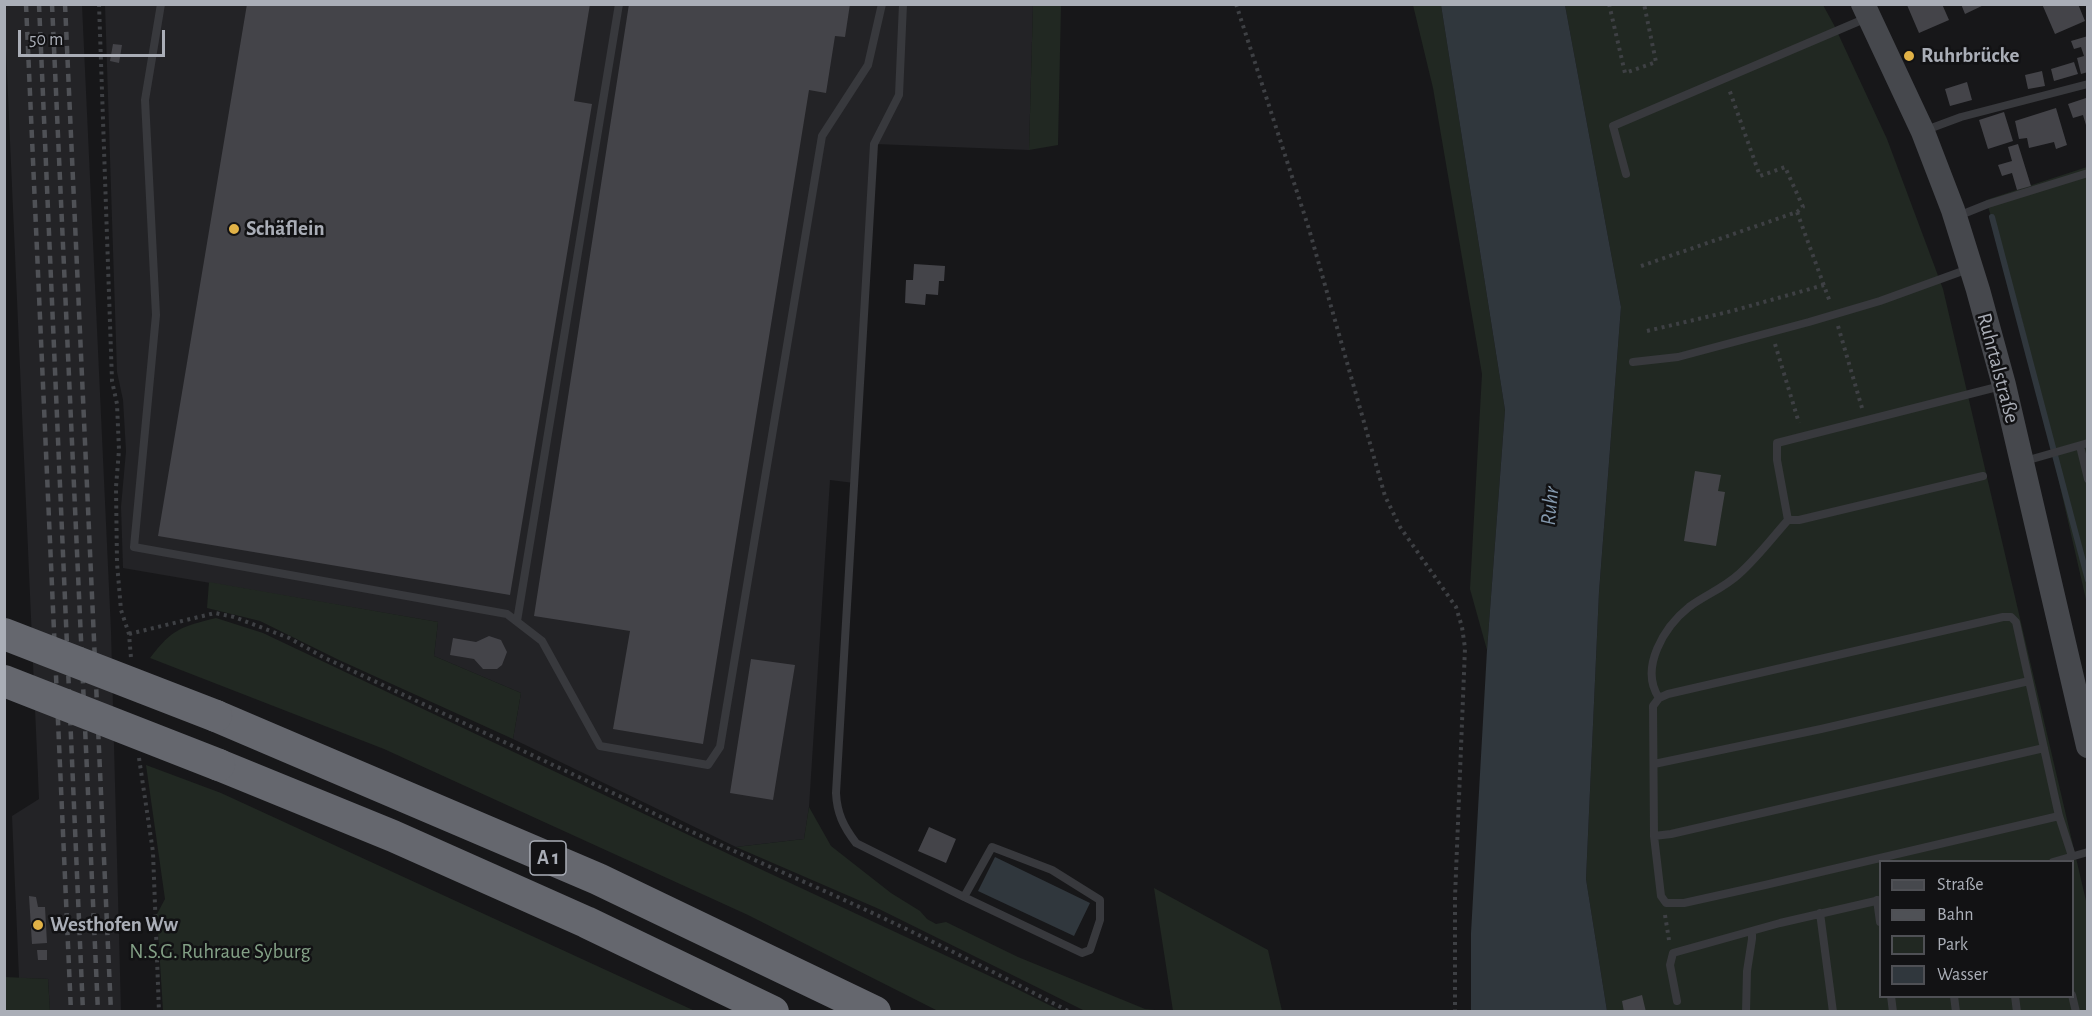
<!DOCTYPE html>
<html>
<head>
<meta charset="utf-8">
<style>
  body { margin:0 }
  #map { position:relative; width:2092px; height:1016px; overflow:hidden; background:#171719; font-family:"Alegreya Sans",sans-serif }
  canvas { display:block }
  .frame { position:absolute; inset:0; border:6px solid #aaaeb7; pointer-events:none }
  .legend { position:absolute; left:1879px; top:860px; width:195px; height:138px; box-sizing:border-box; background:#121214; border:2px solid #4f5055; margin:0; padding:8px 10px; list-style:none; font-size:18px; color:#aaaeb7 }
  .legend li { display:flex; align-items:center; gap:12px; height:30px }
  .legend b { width:30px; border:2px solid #4f5055 }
  .scale { position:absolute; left:18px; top:30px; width:147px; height:27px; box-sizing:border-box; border:3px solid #aaaeb7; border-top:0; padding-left:8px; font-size:18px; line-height:21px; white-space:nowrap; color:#aaaeb7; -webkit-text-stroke:4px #121214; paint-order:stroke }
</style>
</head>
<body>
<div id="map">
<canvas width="2092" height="1016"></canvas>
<div class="frame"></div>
<ul class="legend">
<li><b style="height:8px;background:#46484d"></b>Straße</li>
<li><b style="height:8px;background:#4f5156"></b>Bahn</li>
<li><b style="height:16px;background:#212822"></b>Park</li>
<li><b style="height:16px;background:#30373d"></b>Wasser</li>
</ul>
<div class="scale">50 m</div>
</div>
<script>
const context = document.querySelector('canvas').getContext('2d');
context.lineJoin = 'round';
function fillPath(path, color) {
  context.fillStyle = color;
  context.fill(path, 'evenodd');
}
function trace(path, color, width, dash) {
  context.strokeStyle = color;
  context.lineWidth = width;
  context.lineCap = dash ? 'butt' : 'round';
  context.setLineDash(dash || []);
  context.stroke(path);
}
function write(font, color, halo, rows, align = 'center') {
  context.font = font + ' "Alegreya Sans",sans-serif';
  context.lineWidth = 5;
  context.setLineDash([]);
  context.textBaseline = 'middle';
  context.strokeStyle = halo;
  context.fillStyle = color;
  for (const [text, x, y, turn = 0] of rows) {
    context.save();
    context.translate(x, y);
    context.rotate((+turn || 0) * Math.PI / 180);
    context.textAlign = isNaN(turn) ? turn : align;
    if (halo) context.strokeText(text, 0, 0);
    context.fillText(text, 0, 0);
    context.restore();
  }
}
fillPath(new Path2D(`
  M 4,5 L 82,5 L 111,631 L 121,1011 L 50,1011 L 48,979 L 19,978 L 12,816 L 39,799 Z
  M 105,5 L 1033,5 L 1029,150 L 875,144 L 854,483 L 830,480 L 809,807 L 804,839 L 736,847 L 513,739 L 521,693 L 434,656 L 438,622 L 123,568 L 121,507 L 126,451 L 123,400 L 117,372 Z`), '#232326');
fillPath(new Path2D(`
  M 1033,5 L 1061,5 L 1058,145 L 1029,150 Z
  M 1413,5 L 1441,5 L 1505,410 L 1487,650 L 1470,589 L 1482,374 L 1433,88 Z
  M 1565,5 L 1823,5 L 1834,25 L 1887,139 L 1943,289 L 2087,905 L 2087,1011 L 1607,1011 L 1586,879 L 1599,592 L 1621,307 ZM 1880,862 L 2072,862 L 2072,996 L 1880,996 Z
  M 2087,167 L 2087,604 L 2021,316 L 1986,200 Z
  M 209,582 L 438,622 L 434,656 L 521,693 L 513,739 L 339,660 L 260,621 L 207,608 Z
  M 216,618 L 263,633 L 756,867 L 1011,986 L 1061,1011 L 938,1011 L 748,915 L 384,749 L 150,658 C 173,628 181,627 216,618 Z
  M 146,765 L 221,793 L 695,1011 L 163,1011 L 157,914 L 165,899 Z
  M 809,807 L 831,846 L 891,893 L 920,911 L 927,919 L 936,924 L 946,922 L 1018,957 L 1145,1009 L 1164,1011 L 1085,1011 L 879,909 L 736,847 L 804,839 Z
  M 1154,888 L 1268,950 L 1282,1011 L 1173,1011 Z
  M 5,977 L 48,979 L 50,1011 L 5,1011 Z`), '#212822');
fillPath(new Path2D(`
  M 1441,5 L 1565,5 L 1621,307 L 1599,592 L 1586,879 L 1607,1011 L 1471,1011 L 1471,933 L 1487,650 L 1505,410 Z
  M 995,857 L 1090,903 L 1074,936 L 978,891 Z`), '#30373d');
trace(new Path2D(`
  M 1992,217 L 2088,580`), '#30373d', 6);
fillPath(new Path2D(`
  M 247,4 L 590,4 L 574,101 L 592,104 L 510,595 L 158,536 Z
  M 629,4 L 850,4 L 845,37 L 835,36 L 826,93 L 809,90 L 703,744 L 613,729 L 630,631 L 534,616 Z
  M 1942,4 L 1949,20 L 1919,33 L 1907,5 Z
  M 1961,4 L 1986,4 L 1965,14 Z
  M 2042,4 L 2078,4 L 2085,21 L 2055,34 Z
  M 2088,36 L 2088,72 L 2081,74 L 2077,58 L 2084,56 L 2081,47 L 2074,49 L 2071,41 Z
  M 113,44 L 122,45 L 119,63 L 110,61 Z
  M 2074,62 L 2078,74 L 2054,81 L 2051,69 Z
  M 2042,71 L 2045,86 L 2028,89 L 2025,75 Z
  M 1967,82 L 1972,100 L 1950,106 L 1945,89 Z
  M 2086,98 L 2088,124 L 2086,125 L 2083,115 L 2073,118 L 2068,104 Z
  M 2056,108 L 2067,145 L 2056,149 L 2054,142 L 2029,148 L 2027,138 L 2019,139 L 2015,121 Z
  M 2004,112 L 2013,141 L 1988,149 L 1979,120 Z
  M 2018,144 L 2031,186 L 2017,190 L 2012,173 L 2002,176 L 1998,165 L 2012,161 L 2008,147 Z
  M 914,264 L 945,266 L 944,281 L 939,281 L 938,295 L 926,294 L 925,305 L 905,303 L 906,280 L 913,280 Z
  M 1695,471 L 1721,475 L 1718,491 L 1725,492 L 1716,546 L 1684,541 Z
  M 489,636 L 501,640 L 507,652 L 502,665 L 497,669 L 483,669 L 474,659 L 450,655 L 453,638 L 476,642 Z
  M 751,659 L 795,665 L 773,800 L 730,793 Z
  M 929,827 L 956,839 L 946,863 L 918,851 Z
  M 29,896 L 36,897 L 38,907 L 45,907 L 47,943 L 32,944 Z
  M 37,950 L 47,950 L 47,960 L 38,960 Z
  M 1642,995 L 1646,1012 L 1624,1012 L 1622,1001 Z`), '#444449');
trace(new Path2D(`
  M 99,4 L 112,381 L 117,404 L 119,450 L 116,487 L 117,563 L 121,610 L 129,634 L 131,658
  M 1236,4 L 1309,229 L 1385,496 L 1400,527 L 1456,607 L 1462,627 L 1465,648 L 1455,897 L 1455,1012
  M 1609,4 L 1625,73 L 1656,62 L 1644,4
  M 1797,212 L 1830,302
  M 1641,266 L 1797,212 L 1803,207 L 1785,167 L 1760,176 L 1729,89
  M 1838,326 L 1862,408
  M 1647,331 L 1732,311 L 1824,285
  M 1775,344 L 1799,423
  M 129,634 L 215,613 L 234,617 L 289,638 L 323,657 L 632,802 C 690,833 751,858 811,885 C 899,924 985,967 1070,1012
  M 139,758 L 153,852 L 159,1012
  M 1665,915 L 1669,940`), '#3e4044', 4, [3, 4.5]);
trace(new Path2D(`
  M 161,4 L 145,100 L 156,315 L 134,547 L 507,614 L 542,641 L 600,746 L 708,765 L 720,747 L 822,136 L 868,65 L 882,4
  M 903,4 L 899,95 L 874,144 L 836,793 C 837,813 843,826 856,843 L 964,897 L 1082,953 L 1090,950 L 1100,920 L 1100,900 L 1052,870 L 992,847 L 964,897
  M 1926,130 L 1961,117 L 2088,84
  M 1626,174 L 1613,126 L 1869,17
  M 1958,216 L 1988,204 L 2088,173
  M 1633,362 L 1678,357 L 1809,322 L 1880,301 L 1971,268
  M 2080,446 L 2088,479
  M 2025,461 L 2088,443
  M 1983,476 L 1799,520 L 1788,520 L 1777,460 L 1777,443 L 2001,386
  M 517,621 L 619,4
  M 1659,698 C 1639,668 1664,627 1689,607 C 1705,595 1724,588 1739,574 C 1757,558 1772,538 1788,520
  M 1654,764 L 1821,729 L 2029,681
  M 2059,816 L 1765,885 L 1684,903 L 1666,903 L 1661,896 L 1654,836 L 1653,706 L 1659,698 L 1668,694 L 2003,617 L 2011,617 L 2016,622 L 2059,816 L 2072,856
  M 1654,836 L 1671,834 L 2044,748
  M 2053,862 L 2088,852
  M 1877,900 L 1880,922
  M 1820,913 L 1833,1012
  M 2072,995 L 2076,1012
  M 1891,996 L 1893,1012
  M 1954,996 L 1956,1012
  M 2015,996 L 2017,1012
  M 1677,1001 L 1670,965 L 1673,953 L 1780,923 L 1880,900
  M 1746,1012 L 1747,971 L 1752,939 L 1752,931`), '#38393d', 8);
trace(new Path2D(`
  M 1863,4 L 1923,132 L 1953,210 L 1978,290 L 2004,385 L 2088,746`), '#46484d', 24);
trace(new Path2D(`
  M 216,716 L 598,879 L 875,1012
  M 219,765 L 393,836 L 586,922 L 773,1012`), '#65676e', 32);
trace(new Path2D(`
  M 26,4 L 71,1012
  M 39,4 L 83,1012
  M 52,4 L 98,1012
  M 65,4 L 111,1012`), '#4f5156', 4.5, [8, 6]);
trace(new Path2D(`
  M 4,634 L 216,716
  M 4,681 L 219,765`), '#65676e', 32);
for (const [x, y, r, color] of [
  [1909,56,6,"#e1b247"],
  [234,229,6,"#e1b247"],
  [38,925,6,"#e1b247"]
]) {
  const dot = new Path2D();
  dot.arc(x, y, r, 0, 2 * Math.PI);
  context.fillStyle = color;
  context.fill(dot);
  trace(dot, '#121214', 2);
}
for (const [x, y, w] of [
  [548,858,36]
]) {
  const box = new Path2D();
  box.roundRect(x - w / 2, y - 17, w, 34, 4.5);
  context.fillStyle = '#121214';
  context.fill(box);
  trace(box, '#aaaeb7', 1.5);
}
write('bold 20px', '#aaaeb7', null, [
  ["A 1",548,858]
]);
write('bold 21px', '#aaaeb7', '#121214', [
  ["Ruhrbrücke",1921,56],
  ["Schäflein",246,229],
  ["Westhofen Ww",50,925]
], 'left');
write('21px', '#aaaeb7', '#121214', [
  ["Ruhrtalstraße",1998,368,75]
]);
write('21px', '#83a086', '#121214', [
  ["N.S.G. Ruhraue Syburg",220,952]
]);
write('italic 22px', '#859aaf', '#121214', [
  ["Ruhr",1550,506,-85]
]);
</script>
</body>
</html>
